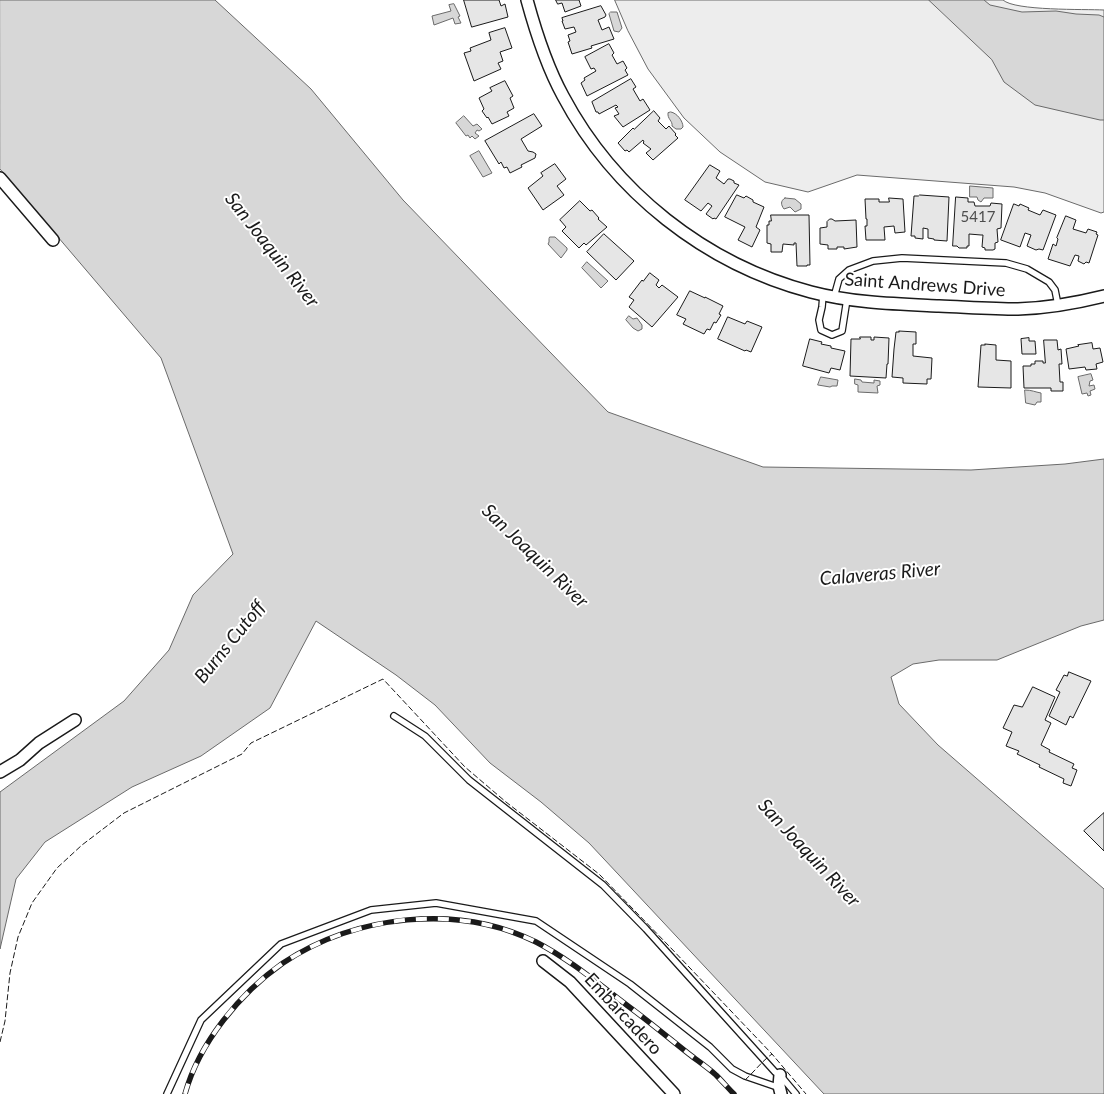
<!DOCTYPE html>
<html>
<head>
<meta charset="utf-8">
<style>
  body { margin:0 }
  canvas { display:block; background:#fff }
</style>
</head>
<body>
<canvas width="1104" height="1094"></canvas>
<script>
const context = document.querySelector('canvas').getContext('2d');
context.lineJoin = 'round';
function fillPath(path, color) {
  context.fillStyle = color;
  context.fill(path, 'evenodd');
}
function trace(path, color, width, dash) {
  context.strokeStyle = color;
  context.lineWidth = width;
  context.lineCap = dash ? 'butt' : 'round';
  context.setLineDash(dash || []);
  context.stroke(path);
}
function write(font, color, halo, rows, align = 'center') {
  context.font = font + ' Lato,sans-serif';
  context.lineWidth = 4;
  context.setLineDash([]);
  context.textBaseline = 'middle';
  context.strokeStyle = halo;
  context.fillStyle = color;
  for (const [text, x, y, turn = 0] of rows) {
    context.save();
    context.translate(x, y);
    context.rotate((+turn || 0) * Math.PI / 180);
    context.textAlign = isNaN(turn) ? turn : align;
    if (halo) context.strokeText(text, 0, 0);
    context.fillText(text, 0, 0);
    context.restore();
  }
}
const green = new Path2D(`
  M 615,0 L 1003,0 C 1015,11 1084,9 1104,10 L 1104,212 L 1101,213 L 1045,193 L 1014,187 L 857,175 L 808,192 L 765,182 L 720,152 L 684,118 L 648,69 L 628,31 Z`);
fillPath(green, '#ededed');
trace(green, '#6a6a6a', 1);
const water = new Path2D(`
  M 0,0 L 215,0 L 311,89 L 403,200 L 608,412 L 763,467 L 971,470 L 1065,464 L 1104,459 L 1104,620 L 1081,626 L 997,660 L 939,660 L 913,664 L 891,677 L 899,704 L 938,745 L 1104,889 L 1104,1094 L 824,1094 L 589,843 L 541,802 L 490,763 L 435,705 L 396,675 L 316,621 L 270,708 L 201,756 L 132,787 L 45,842 L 16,879 L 0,949 L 0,792 L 124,701 L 169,650 L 193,595 L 233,554 L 161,358 L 0,169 Z
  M 929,0 L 984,0 L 990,5 L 1022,12 L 1056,11 L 1076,14 L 1099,15 L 1104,17 L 1104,120 L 1100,120 L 1035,105 L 1004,82 L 992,60 Z
  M 454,4 L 460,16 L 458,17 L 461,23 L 455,24 L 453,18 L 434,25 L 432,16 L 451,11 L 449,5 Z
  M 611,12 L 617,12 L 622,28 L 619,32 L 614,31 L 609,14 Z
  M 671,112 C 677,113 683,121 683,127 L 681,129 L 676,129 L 672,126 C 673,121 667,119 668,113 Z
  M 464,116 L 473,126 L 477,124 L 482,129 L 479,131 L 477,130 L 475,133 L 479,136 L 475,139 L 472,136 L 470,138 L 468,135 L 466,136 L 456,123 Z
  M 479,151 L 492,173 L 483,177 L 470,156 Z
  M 970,186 L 993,188 L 993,198 L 984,198 L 981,202 L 978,200 L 977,197 L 970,197 Z
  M 785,198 L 795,199 L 801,204 L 801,209 L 795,212 L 790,207 L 784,209 C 781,205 780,201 785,198 Z
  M 550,237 L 555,237 L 567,248 L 567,250 L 561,258 L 548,244 L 549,242 L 549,239 Z
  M 587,262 L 608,281 L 601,288 L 582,268 Z
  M 629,316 L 633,319 L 637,318 L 642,325 L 642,329 L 638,331 L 633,328 L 626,320 Z
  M 1091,374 L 1093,380 L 1090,381 L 1089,386 L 1094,385 L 1095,389 L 1090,391 L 1091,395 L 1088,396 L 1087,393 L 1082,394 L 1078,377 Z
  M 821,377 L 838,380 L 837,386 L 832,386 L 830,387 L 818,385 Z
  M 855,379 L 861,380 L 862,382 L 874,383 L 874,380 L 880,381 L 880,385 L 877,386 L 878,393 L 858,392 L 858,385 L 855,384 Z
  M 1025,390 C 1032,390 1035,392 1041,393 L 1041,402 L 1037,402 L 1035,405 L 1026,403 Z`);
fillPath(water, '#d7d7d7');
trace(water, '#6a6a6a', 1);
const building = new Path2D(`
  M 464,0 L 499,0 L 501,6 L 505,4 L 508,17 L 472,27 Z
  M 556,0 L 579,0 L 581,6 L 565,12 L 562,3 L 558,4 Z
  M 601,6 L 606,15 L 605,17 L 598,20 L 602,30 L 609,27 L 614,39 L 591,46 L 592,48 L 572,54 L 568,42 L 570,41 L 568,35 L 576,32 L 574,27 L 565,29 L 562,21 L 563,21 L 562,18 Z
  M 505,28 L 512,48 L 500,52 L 503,61 L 498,63 L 501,69 L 474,81 L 464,53 L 471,51 L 470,48 L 491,40 L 489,33 Z
  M 609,44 L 614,53 L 612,55 L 617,64 L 623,61 L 627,68 L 625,70 L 628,75 L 587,96 L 581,83 L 585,80 L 584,78 L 596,71 L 594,68 L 591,69 L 585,57 Z
  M 631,79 L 636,87 L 633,89 L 640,101 L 643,99 L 650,110 L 623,127 L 614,116 L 619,114 L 615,108 L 618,107 L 616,105 L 599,114 L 598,112 L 596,112 L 592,102 Z
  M 505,81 L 513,96 L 510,98 L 514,108 L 507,112 L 509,116 L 492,124 L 488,117 L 487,118 L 482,111 L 484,109 L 479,98 L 492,91 L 490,88 Z
  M 654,111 L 660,118 L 658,121 L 666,129 L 669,126 L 676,134 L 675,135 L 678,138 L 653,160 L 646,153 L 651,149 L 643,143 L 644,142 L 643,140 L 629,152 L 627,150 L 625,151 L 618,143 L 633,128 L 634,129 Z
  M 534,114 L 542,126 L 521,139 L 528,151 L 533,152 L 536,154 L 535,158 L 521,165 L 522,167 L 510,173 L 507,167 L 504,168 L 501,162 L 499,164 L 485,141 Z
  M 555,164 L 566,179 L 557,186 L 564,195 L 543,210 L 528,188 L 543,176 L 541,173 Z
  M 710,165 L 720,171 L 716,178 L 724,184 L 728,179 L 730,179 L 734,181 L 734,183 L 739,185 L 716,219 L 714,218 L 713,219 L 706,214 L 712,206 L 708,203 L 701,211 L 685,200 Z
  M 737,195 L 744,198 L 746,196 L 753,200 L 753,202 L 764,207 L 756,227 L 760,230 L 752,247 L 738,240 L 745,227 L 725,217 Z
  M 920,195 L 949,197 L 947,241 L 934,240 L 934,239 L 928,238 L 928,229 L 923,228 L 923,239 L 915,238 L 915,236 L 911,236 L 914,196 L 918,196 Z
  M 956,197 L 968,198 L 968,202 L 974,202 L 975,206 L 990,206 L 991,203 L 1002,204 L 1001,228 L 997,229 L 998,242 L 995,243 L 995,249 L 993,250 L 985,250 L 985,248 L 982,247 L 983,235 L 981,235 L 969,234 L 969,246 L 967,246 L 967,248 L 959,248 L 957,246 L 953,246 Z
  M 889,198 L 903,199 L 905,232 L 895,233 L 894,226 L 884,227 L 885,240 L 866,240 L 865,226 L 867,226 L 867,219 L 866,219 L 865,199 L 879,199 L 879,202 L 889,202 Z
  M 580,201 L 590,211 L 592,210 L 599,218 L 598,219 L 607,227 L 586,245 L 584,243 L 579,248 L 562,231 L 566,227 L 560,220 Z
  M 1014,204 L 1019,206 L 1020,204 L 1029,208 L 1028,210 L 1040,215 L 1043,210 L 1056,215 L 1043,250 L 1039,249 L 1036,250 L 1027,246 L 1031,235 L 1025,233 L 1020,247 L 1001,240 Z
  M 771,215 L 809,215 L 810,265 L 807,265 L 807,266 L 797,266 L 796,243 L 794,243 L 794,245 L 783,244 L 782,252 L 771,252 L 771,244 L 767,243 L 767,225 L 769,225 L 769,221 L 771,221 Z
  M 1066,216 L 1076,220 L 1073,229 L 1086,233 L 1088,229 L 1097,232 L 1096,234 L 1098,235 L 1089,263 L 1086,262 L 1084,264 L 1078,261 L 1079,256 L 1075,255 L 1070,266 L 1048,259 L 1053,244 L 1056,246 L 1058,239 L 1057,238 Z
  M 830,219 L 832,219 L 835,221 L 856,220 L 857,247 L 844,249 L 844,247 L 837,247 L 837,249 L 828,249 L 828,245 L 820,244 L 820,228 L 827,227 L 827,222 Z
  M 604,234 L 634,261 L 616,280 L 587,252 Z
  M 650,273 L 659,280 L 656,285 L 659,288 L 662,285 L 678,297 L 652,327 L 629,307 L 634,300 L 629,297 L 642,280 L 643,281 Z
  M 690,291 L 705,298 L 705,297 L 723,306 L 719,314 L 721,315 L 716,323 L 714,322 L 710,330 L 707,329 L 704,334 L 683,324 L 686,319 L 677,315 Z
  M 728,317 L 745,324 L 747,321 L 762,327 L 751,352 L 746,350 L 745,351 L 718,339 Z
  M 899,331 L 916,332 L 916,344 L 913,344 L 913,356 L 932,358 L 931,379 L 927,379 L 927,384 L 903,383 L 903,378 L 892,377 L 894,349 L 896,332 L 899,332 Z
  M 860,337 L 871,337 L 871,340 L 874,340 L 874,337 L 889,338 L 888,364 L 887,364 L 886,378 L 850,376 L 851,339 L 860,339 Z
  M 1029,338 L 1029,341 L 1035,341 L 1036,354 L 1022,354 L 1021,339 Z
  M 810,339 L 822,342 L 821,344 L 831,346 L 831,348 L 845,351 L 840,370 L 831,368 L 829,373 L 803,366 Z
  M 1044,340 L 1057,340 L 1058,350 L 1061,349 L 1062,364 L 1059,364 L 1060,382 L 1063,382 L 1063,391 L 1051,391 L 1051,388 L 1024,388 L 1023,366 L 1031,366 L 1031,364 L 1035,364 L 1035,361 L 1043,361 L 1043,363 L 1045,363 Z
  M 1092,343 L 1093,349 L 1100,348 L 1103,362 L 1096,364 L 1097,369 L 1086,370 L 1085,367 L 1069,369 L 1066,349 L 1079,346 L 1078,345 Z
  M 985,344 L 996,345 L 996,360 L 1011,361 L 1011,388 L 978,387 L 981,345 L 985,345 Z
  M 1069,672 L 1091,681 L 1073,718 L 1070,716 L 1066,725 L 1049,716 L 1060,692 L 1056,690 L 1064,675 L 1067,676 Z
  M 1033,687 L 1055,697 L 1045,720 L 1051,723 L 1041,745 L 1050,750 L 1049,752 L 1074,764 L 1072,768 L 1077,770 L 1071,786 L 1063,783 L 1064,779 L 1039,767 L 1040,765 L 1017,754 L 1019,751 L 1006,746 L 1012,732 L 1003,728 L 1014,705 L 1022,707 Z
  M 1104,813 L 1104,851 L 1084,831 Z`);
fillPath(building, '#e6e6e6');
trace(building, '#1a1a1a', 1);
const lane = new Path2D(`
  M 823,295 L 822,307 L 819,320 L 821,330 L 832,335 L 842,331 L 847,299
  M 834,297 L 839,279 L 849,270 L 873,261 L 902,258 L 1006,263 L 1027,269 L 1049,282 L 1055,290 L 1058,305
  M 394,716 L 425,736 L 469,780 L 603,885 L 646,929 L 775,1072 L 780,1075 L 796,1094
  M 167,1094 L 201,1020 L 281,944 L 371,910 L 436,903 L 536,921 L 630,984 L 710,1047 L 732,1069 L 745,1076 L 780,1088`);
const street = new Path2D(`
  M 527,0 C 536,33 546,65 563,96 C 614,192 705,264 811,292 C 853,303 896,304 939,306 C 965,307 992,309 1018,309 C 1047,308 1076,303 1104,296
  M 0,178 L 53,240
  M 0,772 L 20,760 L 39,743 L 75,720
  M 543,961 L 570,982 L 674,1094
  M 780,1075 L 779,1086 L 781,1094`);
trace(lane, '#1a1a1a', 8);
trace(street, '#1a1a1a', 14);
trace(lane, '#fff', 5.5);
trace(street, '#fff', 11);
const rail = new Path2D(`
  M 185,1094 C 199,1043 240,993 283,963 C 355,915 458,903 536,942 C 571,960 601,986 632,1009 C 652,1024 670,1039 689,1054 C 698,1061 707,1067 716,1075 C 722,1081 728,1088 734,1094`);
trace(rail, '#1a1a1a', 5.5);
trace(rail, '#fff', 4, [11]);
trace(new Path2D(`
  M 0,1042 L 5,1021 L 10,973 L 18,937 L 32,903 L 57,868 L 82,845 L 124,813 L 242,754 L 251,743 L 383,679 L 465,767 L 506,802 L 599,874 L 669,946 L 772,1054 L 806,1094
  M 745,1080 C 754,1072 762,1061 772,1054`), '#1a1a1a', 1, [6, 2.5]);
write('15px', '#4d4d4d', null, [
  ["5417",978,217]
]);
write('18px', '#1a1a1a', '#fff', [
  ["Saint Andrews Drive",925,285,4],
  ["Embarcadero",623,1014,47]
]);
write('italic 19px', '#1a1a1a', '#fff', [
  ["San Joaquin River",272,250,52],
  ["San Joaquin River",535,556,44],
  ["Calaveras River",880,574,-5],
  ["Burns Cutoff",230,642,-51],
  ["San Joaquin River",809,853,47]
]);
</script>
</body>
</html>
